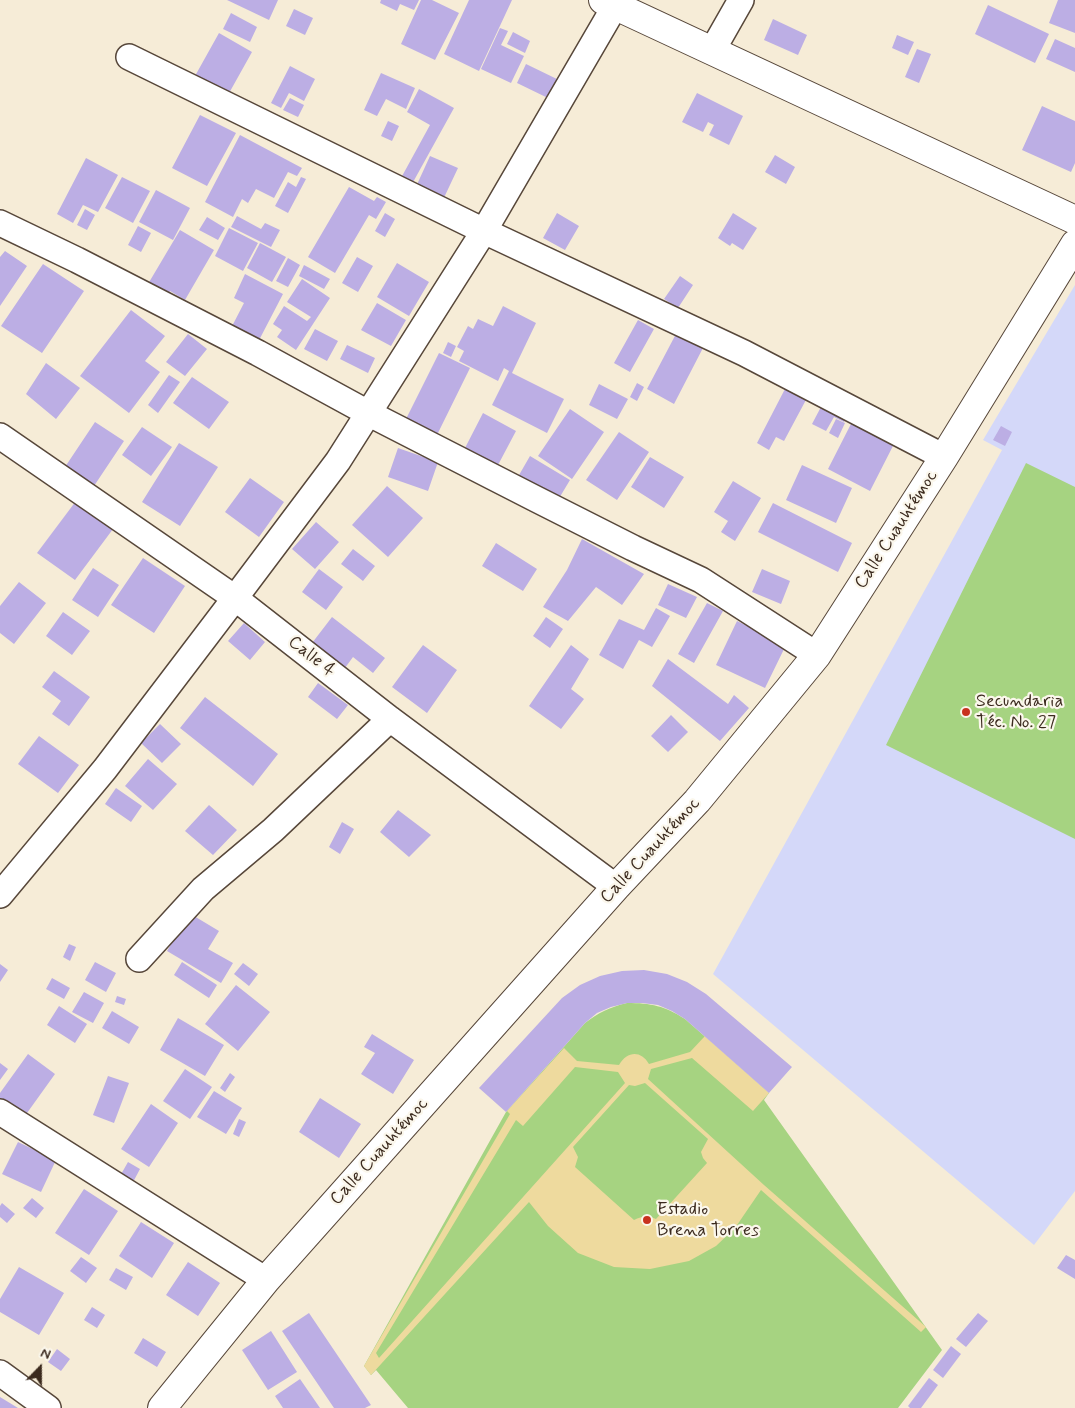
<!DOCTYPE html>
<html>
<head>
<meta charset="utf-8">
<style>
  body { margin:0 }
  #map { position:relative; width:1075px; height:1408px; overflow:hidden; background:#f6ecd7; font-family:Mynerve,sans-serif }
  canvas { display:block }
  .north { position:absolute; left:15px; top:1343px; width:50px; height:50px; -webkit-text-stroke:4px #fbf7ec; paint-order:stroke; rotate:22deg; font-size:14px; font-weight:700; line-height:20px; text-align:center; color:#3b2a1e }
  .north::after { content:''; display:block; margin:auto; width:18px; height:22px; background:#3b2a1e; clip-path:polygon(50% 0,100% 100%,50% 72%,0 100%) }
</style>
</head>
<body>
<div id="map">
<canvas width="1075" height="1408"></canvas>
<div class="north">N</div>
</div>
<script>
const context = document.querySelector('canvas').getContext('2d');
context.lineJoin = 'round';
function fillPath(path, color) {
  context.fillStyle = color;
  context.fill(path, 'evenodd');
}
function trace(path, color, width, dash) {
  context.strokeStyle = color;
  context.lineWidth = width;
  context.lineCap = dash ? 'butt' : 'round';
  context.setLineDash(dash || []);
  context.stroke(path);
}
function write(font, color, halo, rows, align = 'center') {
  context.font = font + ' Mynerve,sans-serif';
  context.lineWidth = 4.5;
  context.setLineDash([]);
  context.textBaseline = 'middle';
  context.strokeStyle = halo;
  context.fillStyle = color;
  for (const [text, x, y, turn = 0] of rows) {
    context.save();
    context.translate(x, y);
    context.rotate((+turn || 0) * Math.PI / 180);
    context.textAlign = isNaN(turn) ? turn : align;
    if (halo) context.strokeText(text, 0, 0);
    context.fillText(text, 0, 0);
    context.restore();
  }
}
fillPath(new Path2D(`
  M 1075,285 L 1075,1191 L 1034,1245 L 713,974 L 1002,450 L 983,440 Z`), '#d4d8f9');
fillPath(new Path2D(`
  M 1026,463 L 1075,487 L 1075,839 L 886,745 Z
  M 627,1003 C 651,1003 665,1006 685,1019 L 769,1093 L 764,1100 L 942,1350 L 898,1408 L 408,1408 L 376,1370 L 371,1375 L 364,1366 L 506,1112 L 585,1023 C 598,1013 610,1007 627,1003 Z`), '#a6d381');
fillPath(new Path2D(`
  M 705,1036 L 769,1093 L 753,1111 L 692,1058 L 651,1069 L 648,1079 L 764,1185 L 926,1327 L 921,1332 L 761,1190 L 735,1228 L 716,1246 L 689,1261 L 650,1269 L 614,1267 L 578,1253 L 548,1226 L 529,1202 L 371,1375 L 364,1366 L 510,1114 L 507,1111 L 564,1048 L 577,1061 L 619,1065 C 627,1051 641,1050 649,1064 L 690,1052 ZM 575,1067 L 618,1072 L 625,1083 L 379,1358 L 376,1353 L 516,1120 L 523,1126 ZM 645,1083 L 708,1139 L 701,1152 L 703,1158 L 707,1163 L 656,1219 C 648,1215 642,1216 634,1220 L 575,1167 L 578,1157 L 573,1147 L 629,1085 L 635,1086 Z`), '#eeda9e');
fillPath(new Path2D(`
  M 227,0 L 278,0 L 269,20 Z
  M 381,0 L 419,0 L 414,10 L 400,4 L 397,11 L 380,3 Z
  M 421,0 L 432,0 L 459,13 L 435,60 L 401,44 Z
  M 469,0 L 512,0 L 479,71 L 444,54 Z
  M 1058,0 L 1075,0 L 1075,33 L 1049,23 Z
  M 988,5 L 1049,34 L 1035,63 L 975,34 Z
  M 294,9 L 313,18 L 305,35 L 286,26 Z
  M 231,13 L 257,27 L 250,42 L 223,29 Z
  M 773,19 L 807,35 L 798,55 L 764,40 Z
  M 500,28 L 508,31 L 501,45 L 524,56 L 511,83 L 481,69 Z
  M 513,32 L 530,41 L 525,53 L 507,44 Z
  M 219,33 L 252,52 L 228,95 L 195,76 Z
  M 897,35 L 914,42 L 908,55 L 892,48 Z
  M 1055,39 L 1075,48 L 1075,72 L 1046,59 Z
  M 917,49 L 931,54 L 919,83 L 905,77 Z
  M 526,64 L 561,81 L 552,100 L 517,83 Z
  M 290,66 L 315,79 L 304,101 L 289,93 L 281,108 L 271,103 Z
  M 381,73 L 415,88 L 406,109 L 386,99 L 377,116 L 364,110 Z
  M 419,89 L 454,108 L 412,184 L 401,178 L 430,125 L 407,112 Z
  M 697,93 L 743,116 L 729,145 L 709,135 L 714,125 L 708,122 L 703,132 L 682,122 Z
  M 290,98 L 304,105 L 298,117 L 283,110 Z
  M 1042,106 L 1075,121 L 1075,163 L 1071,172 L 1022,150 Z
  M 200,115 L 236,133 L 207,186 L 172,168 Z
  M 388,121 L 399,126 L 392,141 L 381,136 Z
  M 240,135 L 302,168 L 297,176 L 288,172 L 274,198 L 256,189 L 248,203 L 242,199 L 233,217 L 205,202 Z
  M 775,155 L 795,167 L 786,184 L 765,172 Z
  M 430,156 L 458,168 L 441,204 L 414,191 Z
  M 86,158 L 118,175 L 98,212 L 83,205 L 73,223 L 57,214 Z
  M 122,177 L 150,191 L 133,223 L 105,208 Z
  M 301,177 L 306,179 L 288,213 L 275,206 L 288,182 L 296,187 Z
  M 349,187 L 374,201 L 377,197 L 386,202 L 376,219 L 369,215 L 335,273 L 308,257 Z
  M 156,190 L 190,208 L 173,240 L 139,222 Z
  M 85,209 L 95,215 L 87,230 L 77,225 Z
  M 385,213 L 395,219 L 385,237 L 375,231 Z
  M 557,213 L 579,226 L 565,250 L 543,238 Z
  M 733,213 L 757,228 L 743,250 L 732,243 L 730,246 L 718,238 Z
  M 237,216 L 261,229 L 265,223 L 280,230 L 271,247 L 231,227 Z
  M 207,217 L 225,228 L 218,240 L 199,230 Z
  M 138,226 L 151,233 L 141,252 L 128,245 Z
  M 229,228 L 258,243 L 243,271 L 215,256 Z
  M 180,230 L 214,250 L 185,300 L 170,291 L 168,296 L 148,284 Z
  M 260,243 L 286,257 L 272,282 L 247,268 Z
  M 5,251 L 27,266 L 0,306 L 0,257 Z
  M 357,257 L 373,266 L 358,292 L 342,283 Z
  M 288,258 L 300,265 L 288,287 L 276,281 Z
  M 397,263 L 429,282 L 409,316 L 377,297 Z
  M 43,264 L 84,291 L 42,353 L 1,326 Z
  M 304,265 L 330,279 L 324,289 L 299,276 Z
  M 245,274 L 283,294 L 256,346 L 229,332 L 244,303 L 234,298 Z
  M 680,276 L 693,285 L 678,308 L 664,299 Z
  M 302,279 L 330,298 L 296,350 L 277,337 L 282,330 L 273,324 L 284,306 L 307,321 L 311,317 L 287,302 Z
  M 377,303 L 406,320 L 391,346 L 361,330 Z
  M 503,306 L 536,323 L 512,373 L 564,399 L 547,433 L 492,405 L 509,371 L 504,368 L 498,381 L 459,361 L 464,351 L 457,347 L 468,326 L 473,329 L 478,319 L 493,326 Z
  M 131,310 L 165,336 L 145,361 L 160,372 L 129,413 L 80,376 Z
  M 638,320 L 654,329 L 630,372 L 614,363 Z
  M 315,329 L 338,341 L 327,361 L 304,349 Z
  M 677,332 L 704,346 L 674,404 L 647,389 Z
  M 188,334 L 207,349 L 185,376 L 166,362 Z
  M 448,342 L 456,346 L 451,357 L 443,353 Z
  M 347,345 L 375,358 L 368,373 L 340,359 Z
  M 439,353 L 470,368 L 436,437 L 405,421 Z
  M 46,363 L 80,388 L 56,419 L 26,394 Z
  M 169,375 L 180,382 L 158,413 L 148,405 Z
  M 192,377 L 229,402 L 209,429 L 173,403 Z
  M 637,383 L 644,387 L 637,401 L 630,397 Z
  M 599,384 L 628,399 L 617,419 L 589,405 Z
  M 786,387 L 807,398 L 784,441 L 776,437 L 769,450 L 757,443 Z
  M 822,405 L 847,417 L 844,422 L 834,417 L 826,431 L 812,424 Z
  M 570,409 L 604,432 L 572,479 L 538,456 Z
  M 483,413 L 516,431 L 498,465 L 465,448 Z
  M 836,419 L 845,423 L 838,438 L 829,433 Z
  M 853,420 L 895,442 L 870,491 L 828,469 Z
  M 95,422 L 124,441 L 94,486 L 65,467 Z
  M 1001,426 L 1012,432 L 1005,446 L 993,440 Z
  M 142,427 L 172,447 L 151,476 L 122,455 Z
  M 619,432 L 649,452 L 617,500 L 586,480 Z
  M 179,443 L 218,467 L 180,526 L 142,502 Z
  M 398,448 L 438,462 L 428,491 L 388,477 Z
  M 530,456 L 570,480 L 555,505 L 515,482 Z
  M 650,457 L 684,477 L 664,508 L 631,487 Z
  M 802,465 L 852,488 L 836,523 L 786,500 Z
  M 250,478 L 284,502 L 259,537 L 225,512 Z
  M 733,481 L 761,498 L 735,541 L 721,532 L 728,521 L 714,512 Z
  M 387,486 L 423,518 L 388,557 L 352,525 Z
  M 76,501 L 113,529 L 75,580 L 37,553 Z
  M 773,503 L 852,543 L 838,572 L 758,532 Z
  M 316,522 L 339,542 L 315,569 L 292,549 Z
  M 582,539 L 644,574 L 622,605 L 596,587 L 568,621 L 543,607 L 567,570 Z
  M 496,543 L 537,569 L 523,591 L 482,566 Z
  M 353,549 L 375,566 L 363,581 L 341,564 Z
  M 143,558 L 185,586 L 154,633 L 111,605 Z
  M 93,568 L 119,585 L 98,617 L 72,600 Z
  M 319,569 L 343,587 L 326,610 L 302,592 Z
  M 762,569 L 790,581 L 781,604 L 752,592 Z
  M 19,582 L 46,603 L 14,644 L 0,633 L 0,606 Z
  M 668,584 L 697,597 L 686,618 L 658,605 Z
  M 707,603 L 723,611 L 694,663 L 678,654 Z
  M 656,608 L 670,616 L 652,647 L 639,640 L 623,669 L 599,655 L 619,619 L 644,630 Z
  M 63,612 L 90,631 L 72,655 L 46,636 Z
  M 332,617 L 385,658 L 373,673 L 353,657 L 342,672 L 309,647 Z
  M 546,617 L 563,629 L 550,648 L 533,636 Z
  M 737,621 L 786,645 L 765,688 L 716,665 Z
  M 244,623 L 265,642 L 250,660 L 228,641 Z
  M 423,645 L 457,670 L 427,713 L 392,687 Z
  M 571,645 L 589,659 L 571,689 L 584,699 L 561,729 L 529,706 Z
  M 668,659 L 728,704 L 734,695 L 749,708 L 720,741 L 652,686 Z
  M 54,671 L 90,697 L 69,726 L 52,714 L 61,701 L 42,687 Z
  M 318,683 L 348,705 L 337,719 L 308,697 Z
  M 205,697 L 278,754 L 253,786 L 180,728 Z
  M 671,715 L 688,732 L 668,752 L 651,736 Z
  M 160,724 L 181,744 L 162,763 L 141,743 Z
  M 39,736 L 79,765 L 58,793 L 18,764 Z
  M 148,759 L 177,784 L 153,810 L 125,786 Z
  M 116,788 L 142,806 L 131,822 L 105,804 Z
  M 209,805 L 237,830 L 213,855 L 185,831 Z
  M 398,810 L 431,835 L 409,857 L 380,832 Z
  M 342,822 L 354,829 L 340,854 L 329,847 Z
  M 189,913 L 219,931 L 208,949 L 233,963 L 221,983 L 167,951 Z
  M 69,944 L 76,947 L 70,961 L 63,957 Z
  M 95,962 L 116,973 L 106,992 L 85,980 Z
  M 182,962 L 217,985 L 209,998 L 174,975 Z
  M 243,963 L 258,974 L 249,986 L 234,974 Z
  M 0,964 L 8,970 L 0,982 Z
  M 644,970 L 667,974 L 687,982 L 706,994 L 792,1067 L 769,1093 L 685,1019 L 672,1011 L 658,1005 L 642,1003 L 627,1003 L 611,1007 L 597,1013 L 585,1023 L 506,1112 L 479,1088 L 562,998 L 580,985 L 600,976 L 622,971 Z
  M 52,978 L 70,988 L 64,999 L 46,989 Z
  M 236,985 L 270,1012 L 238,1051 L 205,1024 Z
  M 84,992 L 104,1003 L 93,1023 L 72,1012 Z
  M 117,996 L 126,999 L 124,1005 L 115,1002 Z
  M 59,1006 L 87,1024 L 75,1043 L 47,1025 Z
  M 112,1011 L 139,1027 L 129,1044 L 102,1028 Z
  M 178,1018 L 224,1045 L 205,1076 L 160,1050 Z
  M 372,1034 L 414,1060 L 393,1094 L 361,1074 L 375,1053 L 364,1047 Z
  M 28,1054 L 55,1074 L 22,1120 L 0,1104 L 0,1093 Z
  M 0,1063 L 8,1069 L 0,1080 Z
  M 185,1069 L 212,1087 L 190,1119 L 163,1101 Z
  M 230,1073 L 235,1077 L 225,1092 L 220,1088 Z
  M 108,1076 L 129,1083 L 114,1123 L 93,1115 Z
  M 214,1091 L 242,1108 L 226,1134 L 197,1117 Z
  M 320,1098 L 361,1124 L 339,1158 L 299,1132 Z
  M 151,1104 L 178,1123 L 149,1167 L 121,1149 Z
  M 239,1119 L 246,1122 L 239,1137 L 233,1134 Z
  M 18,1142 L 56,1160 L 41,1192 L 2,1174 Z
  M 128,1162 L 140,1169 L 132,1184 L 120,1176 Z
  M 84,1189 L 118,1211 L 89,1255 L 55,1233 Z
  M 32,1198 L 44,1208 L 36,1218 L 23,1208 Z
  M 2,1203 L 15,1214 L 7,1223 L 0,1217 L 0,1206 Z
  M 141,1222 L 174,1243 L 152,1278 L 119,1256 Z
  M 1066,1255 L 1075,1260 L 1075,1279 L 1057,1268 Z
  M 81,1257 L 97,1268 L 86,1283 L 70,1271 Z
  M 188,1262 L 220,1283 L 198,1316 L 166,1295 Z
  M 19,1267 L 64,1293 L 39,1335 L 0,1312 L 0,1299 Z
  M 116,1268 L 133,1277 L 126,1290 L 109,1280 Z
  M 92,1307 L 105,1315 L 97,1328 L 84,1320 Z
  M 309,1313 L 371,1405 L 365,1408 L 334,1408 L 282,1331 Z
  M 978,1313 L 988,1321 L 966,1347 L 956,1339 Z
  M 271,1331 L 297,1372 L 268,1390 L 242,1350 Z
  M 143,1338 L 166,1352 L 157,1367 L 134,1353 Z
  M 951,1346 L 961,1354 L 943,1378 L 933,1370 Z
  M 57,1349 L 70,1359 L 61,1371 L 48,1362 Z
  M 929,1378 L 938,1385 L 921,1408 L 910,1408 L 908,1406 Z
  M 300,1379 L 320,1408 L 283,1408 L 275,1396 Z
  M 0,1397 L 18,1408 L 0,1408 Z`), '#bcaee4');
const street = new Path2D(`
  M 712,51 L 741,0
  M 129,57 L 484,231 L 744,353 L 944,457
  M 0,223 L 77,260 L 258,353 L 368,413 L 536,499 L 633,548 L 701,580 L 817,655
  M 0,436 L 235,598 L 390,719 L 616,887
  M 0,895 L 105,769 L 235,598 L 338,461 L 484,231 L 615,6
  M 139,959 L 203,889 L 273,830 L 390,719
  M 0,1112 L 266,1280
  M 0,1373 L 48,1408`);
const primary = new Path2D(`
  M 603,0 L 1075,220
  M 162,1408 L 266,1280 L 616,887 L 697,801 L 817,655 L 944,457 L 1075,244`);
trace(street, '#57473a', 28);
trace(primary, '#57473a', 30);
trace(street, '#fff', 25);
trace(primary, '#fff', 28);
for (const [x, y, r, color] of [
  [966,712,5,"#c8321e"],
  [647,1220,5,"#c8321e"]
]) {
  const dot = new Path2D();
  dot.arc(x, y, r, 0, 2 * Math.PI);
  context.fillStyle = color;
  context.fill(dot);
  trace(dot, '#fbf7ec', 2);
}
write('18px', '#3b2a1e', '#fbf7ec', [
  ["Calle Cuauhtémoc",897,530,-57],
  ["Calle 4",311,657,38],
  ["Calle Cuauhtémoc",651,851,-47],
  ["Calle Cuauhtémoc",380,1152,-48]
]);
write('18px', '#3b2a1e', '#fbf7ec', [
  ["Secundaria",976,702],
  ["Téc. No. 27",976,723],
  ["Estadio",657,1210],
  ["Brena Torres",657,1231]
], 'left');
</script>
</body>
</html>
